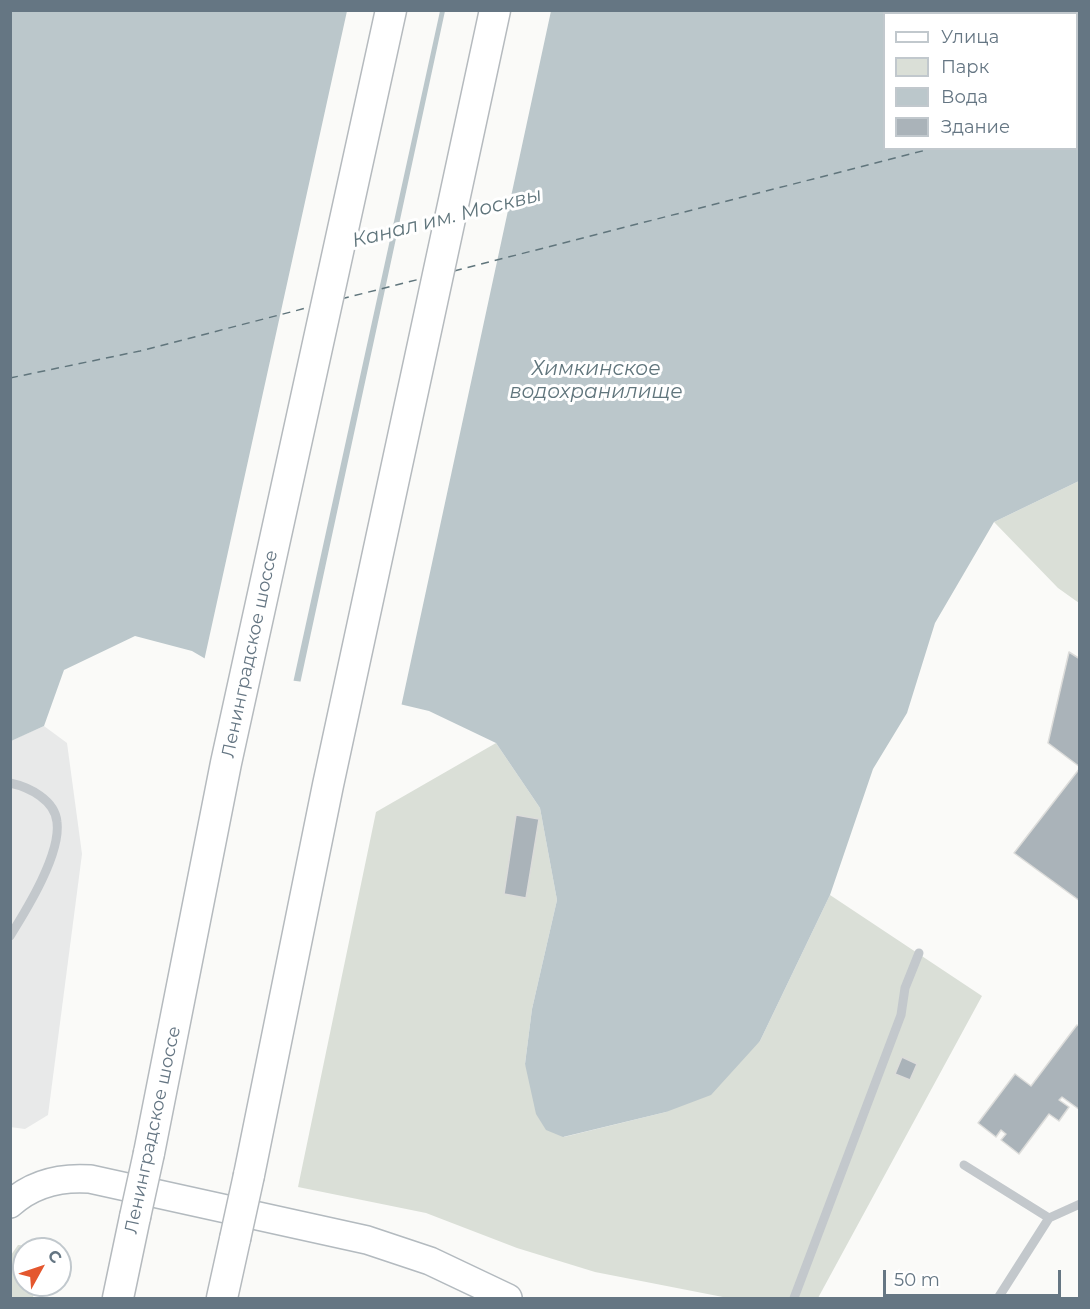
<!DOCTYPE html>
<html>
<head>
<meta charset="utf-8">
<style>
  body { margin:0 }
  #map { position:relative; width:1090px; height:1309px; overflow:hidden; background:#fafaf8; font-family:Montserrat,sans-serif }
  canvas { display:block }
  .frame { position:absolute; inset:0; border:12px solid #657683; pointer-events:none }
  .legend { position:absolute; left:883px; top:12px; width:195px; height:138px; box-sizing:border-box; background:#fff; border:2px solid #c1c8cd; margin:0; padding:8px 10px; list-style:none; font-size:18px; color:#657683 }
  .legend li { display:flex; align-items:center; gap:12px; height:30px }
  .legend b { width:30px; border:2px solid #c1c8cd }
  .north { position:absolute; left:12px; top:1237px; width:60px; height:60px; box-sizing:border-box; background:#fff; border:2px solid #c1c8cd; border-radius:50%; rotate:50deg; font-size:16px; font-weight:700; line-height:24px; text-align:center; color:#657683 }
  .north::after { content:''; display:block; margin:auto; width:21px; height:27px; background:#e4572e; clip-path:polygon(50% 0,100% 100%,50% 72%,0 100%) }
  .scale { position:absolute; left:883px; top:1270px; width:178px; height:27px; box-sizing:border-box; border:3px solid #657683; border-top:0; padding-left:8px; font-size:18px; line-height:21px; white-space:nowrap; color:#657683; -webkit-text-stroke:4px #fff; paint-order:stroke }
</style>
</head>
<body>
<div id="map">
<canvas width="1090" height="1309"></canvas>
<div class="frame"></div>
<ul class="legend">
<li><b style="height:8px;background:#fff"></b>Улица</li>
<li><b style="height:16px;background:#dadfd7"></b>Парк</li>
<li><b style="height:16px;background:#bbc7cb"></b>Вода</li>
<li><b style="height:16px;background:#aab3b9"></b>Здание</li>
</ul>
<div class="north">С</div>
<div class="scale">50 m</div>
</div>
<script>
const context = document.querySelector('canvas').getContext('2d');
context.lineJoin = 'round';
function fillPath(path, color) {
  context.fillStyle = color;
  context.fill(path, 'evenodd');
}
function trace(path, color, width, dash) {
  context.strokeStyle = color;
  context.lineWidth = width;
  context.lineCap = dash ? 'butt' : 'round';
  context.setLineDash(dash || []);
  context.stroke(path);
}
function write(font, color, halo, rows, align = 'center') {
  context.font = font + ' Montserrat,sans-serif';
  context.lineWidth = 6;
  context.setLineDash([]);
  context.textBaseline = 'middle';
  context.strokeStyle = halo;
  context.fillStyle = color;
  for (const [text, x, y, turn = 0] of rows) {
    context.save();
    context.translate(x, y);
    context.rotate((+turn || 0) * Math.PI / 180);
    context.textAlign = isNaN(turn) ? turn : align;
    if (halo) context.strokeText(text, 0, 0);
    context.fillText(text, 0, 0);
    context.restore();
  }
}
fillPath(new Path2D(`
  M 44,726 L 67,743 L 82,854 L 48,1115 L 25,1129 L 10,1127 L 10,741 Z`), '#e8e9e9');
fillPath(new Path2D(`
  M 1079,481 L 1079,603 L 1058,588 L 994,522 Z
  M 496,743 L 540,808 L 557,900 L 532,1009 L 525,1064 L 564,1137 L 666,1112 L 760,1041 L 830,895 L 982,996 L 818,1298 L 728,1298 L 595,1272 L 517,1248 L 426,1213 L 298,1187 L 376,812 Z
  M 18,1245 L 39,1246 L 38,1249 L 24,1249 L 24,1285 L 35,1285 L 33,1298 L 11,1298 L 11,1255 Z`), '#dadfd7');
fillPath(new Path2D(`
  M 10,11 L 1079,11 L 1079,481 L 994,522 L 935,623 L 907,713 L 873,769 L 830,895 L 760,1041 L 711,1095 L 666,1112 L 563,1137 L 546,1130 L 536,1114 L 525,1064 L 532,1009 L 557,900 L 540,808 L 496,743 L 429,711 L 311,683 L 228,672 L 192,651 L 135,636 L 64,670 L 44,726 L 11,741 ZM 884,14 L 1076,14 L 1076,148 L 884,148 Z`), '#bbc7cb');
fillPath(new Path2D(`
  M 347,11 L 440,11 L 293,683 L 227,675 L 204,661 Z
  M 445,11 L 551,11 L 401,707 L 300,684 Z`), '#fafaf8');
trace(new Path2D(`
  M 1076,112 L 1080,111
  M 454,271 L 934,148
  M 341,299 L 424,278
  M 10,378 L 140,351 L 310,307`), '#60757c', 1.5, [8, 6]);
const building = new Path2D(`
  M 1069,652 L 1080,659 L 1080,767 L 1048,743 Z
  M 1080,768 L 1080,901 L 1014,853 Z
  M 516,815 L 539,819 L 526,898 L 504,894 Z
  M 1077,1025 L 1080,1027 L 1080,1110 L 1062,1097 L 1059,1100 L 1069,1107 L 1059,1121 L 1049,1114 L 1019,1154 L 1001,1140 L 1006,1134 L 1001,1130 L 996,1137 L 978,1123 L 1015,1074 L 1031,1086 Z
  M 902,1057 L 917,1064 L 910,1080 L 895,1074 Z`);
fillPath(building, '#aab3b9');
trace(building, '#dcdcda', 1.5);
const secondary = new Path2D(`
  M 10,1204 C 33,1183 61,1177 90,1179 L 367,1240 L 430,1261 L 508,1298`);
const primary = new Path2D(`
  M 149,1153 L 226,763 L 391,10
  M 249,1175 L 328,785 L 495,10
  M 118,1298 L 135,1217
  M 222,1298 L 235,1239`);
trace(secondary, '#b3babf', 30);
trace(primary, '#b5babe', 33);
trace(new Path2D(`
  M 10,783 C 29,787 55,800 57,822 C 61,854 27,909 10,936
  M 964,1165 L 1049,1218
  M 794,1298 L 901,1015 L 905,988 L 919,953
  M 998,1298 L 1049,1218 L 1080,1204`), '#c3c8cc', 9);
trace(secondary, '#fff', 27);
trace(primary, '#fff', 30);
const primaryBridge = new Path2D(`
  M 135,1217 L 149,1153
  M 235,1239 L 249,1175`);
trace(primaryBridge, '#b5babe', 33, []);
trace(primaryBridge, '#fff', 30);
write('18px', '#657683', '#fff', [
  ["Ленинградское шоссе",250,654,-78],
  ["Ленинградское шоссе",153,1130,-78]
]);
write('italic 20px', '#60757c', '#fff', [
  ["Канал им. Москвы",447,218,-14],
  ["Химкинское",596,369],
  ["водохранилище",596,392]
]);
</script>
</body>
</html>
